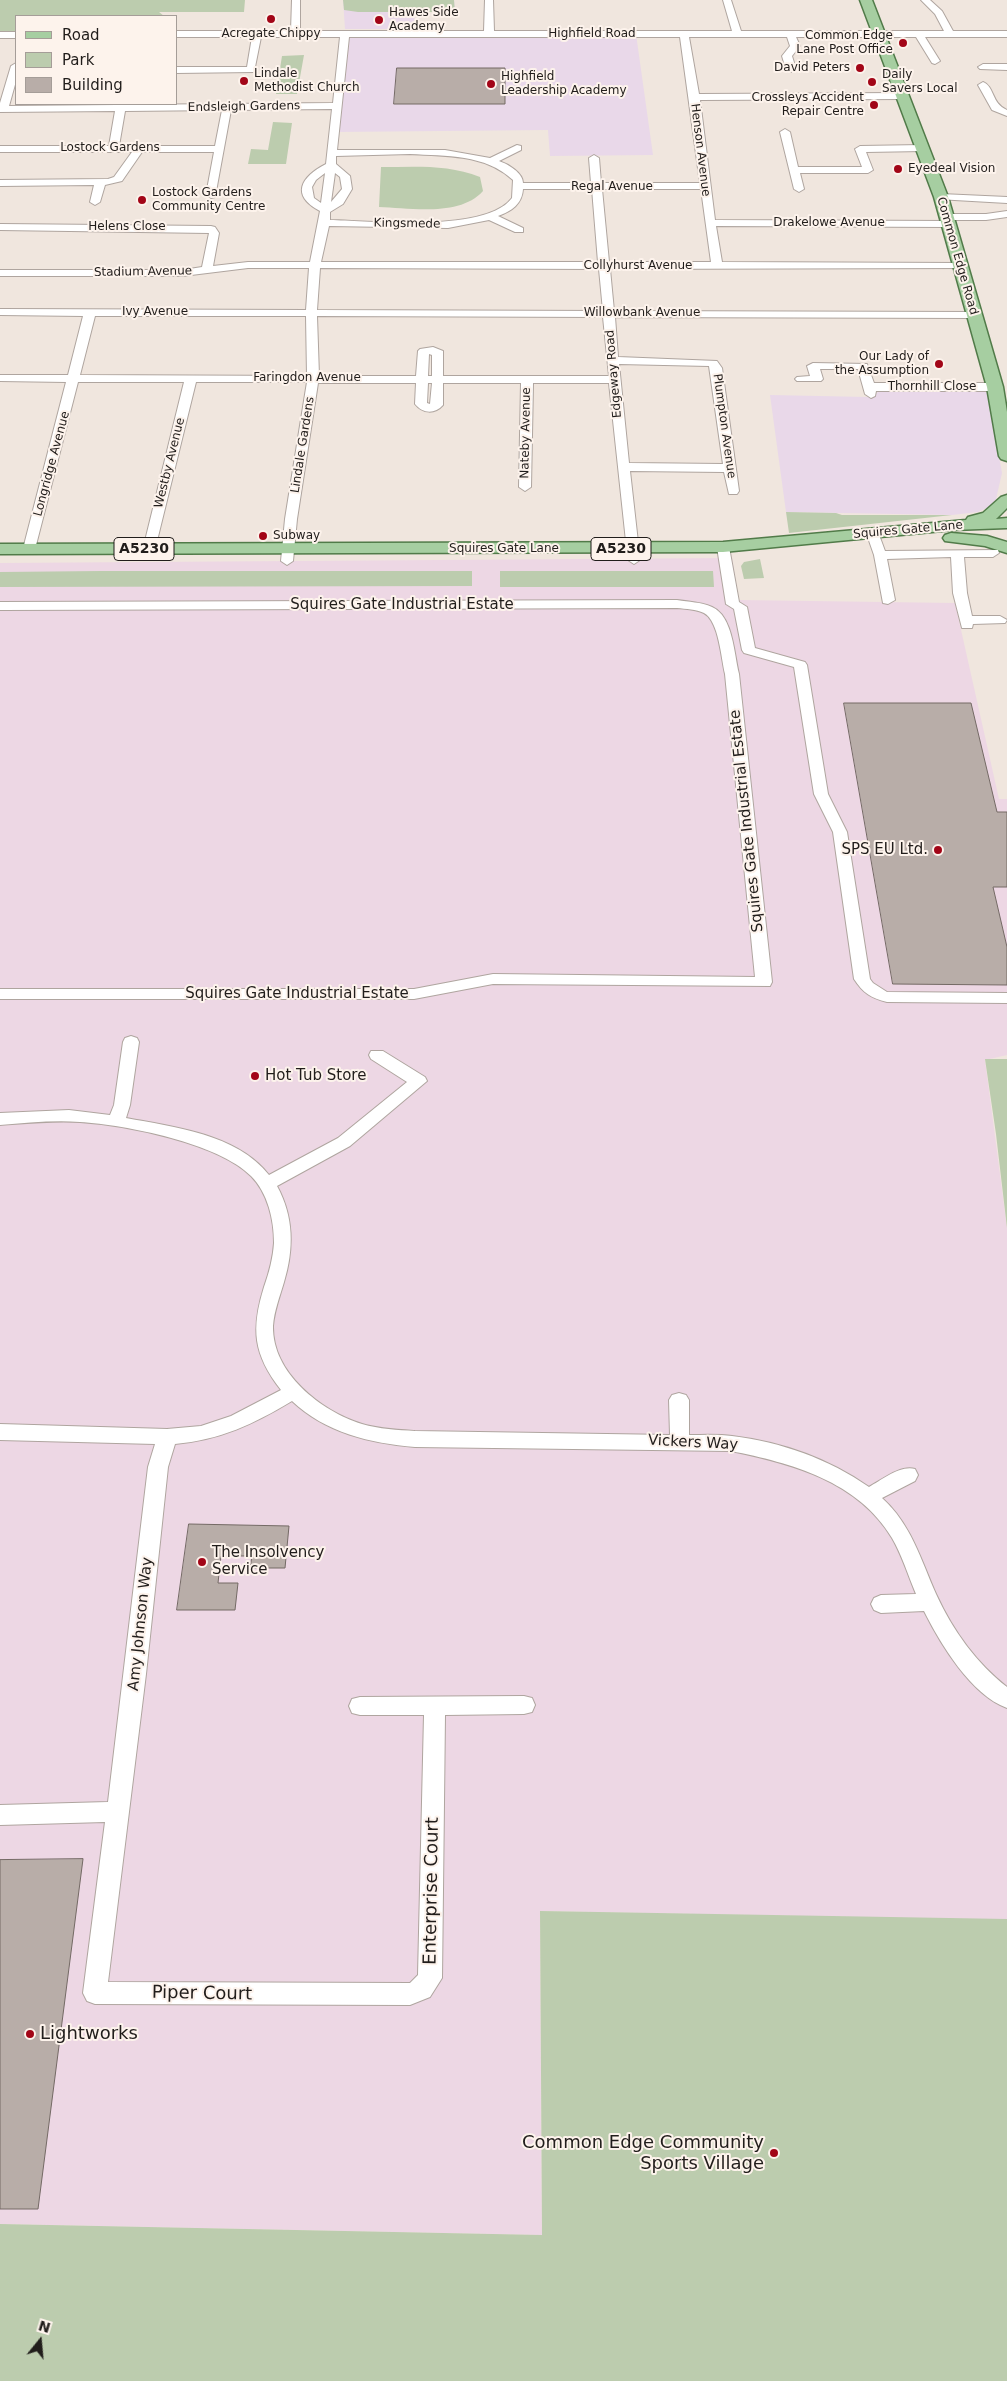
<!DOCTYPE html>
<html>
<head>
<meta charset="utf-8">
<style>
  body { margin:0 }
  #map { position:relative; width:1007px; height:2381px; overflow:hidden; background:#f0e6de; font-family:"DejaVu Sans",sans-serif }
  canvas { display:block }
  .legend { position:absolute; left:15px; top:15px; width:162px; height:90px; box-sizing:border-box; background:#fdf3ec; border:1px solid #a59d98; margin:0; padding:6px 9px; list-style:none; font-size:15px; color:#211d1b }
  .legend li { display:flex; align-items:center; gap:10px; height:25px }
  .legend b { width:25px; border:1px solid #a59d98 }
  .north { position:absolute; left:15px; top:2316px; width:50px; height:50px; -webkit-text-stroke:4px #fdf3ec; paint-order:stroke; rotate:17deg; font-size:14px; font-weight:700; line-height:20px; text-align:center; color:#211d1b }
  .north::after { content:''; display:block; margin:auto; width:18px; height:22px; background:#211d1b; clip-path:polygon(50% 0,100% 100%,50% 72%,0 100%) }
</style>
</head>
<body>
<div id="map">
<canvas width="1007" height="2381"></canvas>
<ul class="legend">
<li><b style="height:6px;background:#a6cea1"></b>Road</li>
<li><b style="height:14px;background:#bcccae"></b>Park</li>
<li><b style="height:14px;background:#b8ada8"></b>Building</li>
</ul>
<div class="north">N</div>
</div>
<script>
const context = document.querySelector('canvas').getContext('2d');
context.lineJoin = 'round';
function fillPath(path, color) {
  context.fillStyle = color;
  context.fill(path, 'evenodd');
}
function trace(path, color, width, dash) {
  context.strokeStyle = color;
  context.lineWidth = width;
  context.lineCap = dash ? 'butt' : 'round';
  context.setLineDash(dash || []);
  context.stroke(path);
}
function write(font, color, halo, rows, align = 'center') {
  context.font = font + ' "DejaVu Sans",sans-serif';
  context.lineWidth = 4;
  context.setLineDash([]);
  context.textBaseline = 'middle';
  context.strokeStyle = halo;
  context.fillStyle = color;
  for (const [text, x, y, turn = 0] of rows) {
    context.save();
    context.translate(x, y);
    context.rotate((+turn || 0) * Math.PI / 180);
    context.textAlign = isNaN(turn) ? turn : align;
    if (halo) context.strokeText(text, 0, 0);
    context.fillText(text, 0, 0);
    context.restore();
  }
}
fillPath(new Path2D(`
  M 732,558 L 739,600 L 955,603 L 999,799 L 1007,799 L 1007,1055 L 985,1060 L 1007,1228 L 1007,1920 L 540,1911 L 542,2235 L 0,2224 L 0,563 Z`), '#edd7e4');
fillPath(new Path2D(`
  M 343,0 L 454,0 L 455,12 L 415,11 L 414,29 L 345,29 Z
  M 345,34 L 636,34 L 653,155 L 550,156 L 548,130 L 335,132 Z
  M 987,391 L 1002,473 L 996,499 L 989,507 L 978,512 L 952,515 L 786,512 L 770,395 L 868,397 L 873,396 L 878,392 Z`), '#e9d8e9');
fillPath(new Path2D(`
  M 0,0 L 245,0 L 244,12 L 159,12 L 164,16 L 16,16 L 16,31 L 0,31 Z
  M 343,0 L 454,0 L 455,12 L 358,12 L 344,10 Z
  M 304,55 L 297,94 L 276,94 L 282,56 Z
  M 273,122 L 292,123 L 286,164 L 248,164 L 251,149 L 268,150 Z
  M 381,167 C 415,167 448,164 480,177 L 483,191 C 460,217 410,208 379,207 Z
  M 786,512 L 836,513 L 842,515 L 952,515 L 789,533 Z
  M 760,559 L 764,578 L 744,579 L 741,566 L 744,562 Z
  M 101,571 L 472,571 L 472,586 L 0,587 L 0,572 Z
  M 500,571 L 713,571 L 714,587 L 500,587 Z
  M 985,1059 L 1007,1059 L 1007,1228 L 996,1134 Z
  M 540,1911 L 1007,1919 L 1007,2381 L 0,2381 L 0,2224 L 542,2235 Z`), '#bcccae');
const building = new Path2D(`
  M 397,68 L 505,68 L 505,104 L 394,104 Z
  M 844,703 L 971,703 L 997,812 L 1007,812 L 1007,887 L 993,887 L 1007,947 L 1007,985 L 893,984 Z
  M 189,1524 L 289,1526 L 285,1568 L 250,1568 L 252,1556 L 221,1556 L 218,1583 L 238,1583 L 235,1610 L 177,1610 Z
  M 83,1859 L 38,2209 L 0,2209 L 0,1860 Z`);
fillPath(building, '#b8ada8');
trace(building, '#746a65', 1);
const minor = new Path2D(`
  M 292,0 L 300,0 L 300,31 L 484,31 L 485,0 L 493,0 L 494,31 L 732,31 L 723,0 L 731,0 L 741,31 L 944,31 L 935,14 L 921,0 L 930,0 L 942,11 L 953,31 L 1007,31 L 1007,37 L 925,37 L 940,61 L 935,64 L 932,63 L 916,37 L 796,37 L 800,46 L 792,56 L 796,69 L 791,72 L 786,69 L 782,56 L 790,46 L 787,37 L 689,37 L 699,94 L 903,93 L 908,96 L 903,99 L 700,100 L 715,220 L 948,221 L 953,224 L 948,227 L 716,226 L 722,262 L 960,263 L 964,264 L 964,268 L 610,269 L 614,311 L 974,312 L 980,315 L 974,318 L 615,317 L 618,357 L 717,361 L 722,368 L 739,491 L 737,494 L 729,494 L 724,472 L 630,471 L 640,560 L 634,564 L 628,560 L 609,383 L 533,383 L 531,487 L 525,491 L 519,487 L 521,383 L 443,383 L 443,405 C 435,414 423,414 415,404 L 416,383 L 318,383 L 297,519 L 293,561 L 287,565 L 281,561 L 285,519 L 307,382 L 196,382 L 155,549 L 149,553 L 143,549 L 184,382 L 78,382 L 35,549 L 34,552 L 24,552 L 23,549 L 66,382 L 0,381 L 0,375 L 68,375 L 83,316 L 0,315 L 0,309 L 306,310 L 309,268 L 248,268 L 183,276 L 0,276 L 0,270 L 183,270 L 202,267 L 209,233 L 0,230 L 0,224 L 211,226 L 215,227 L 219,233 L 213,266 L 248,262 L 310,262 L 320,211 C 290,195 301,177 326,164 L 332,109 L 231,110 L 215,197 L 211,198 L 206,195 L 214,152 L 142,152 L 122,181 L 105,185 L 100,202 L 95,205 L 90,202 L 94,185 L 0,186 L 0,180 L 108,179 L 114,177 L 132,152 L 0,152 L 0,146 L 109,146 L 115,111 L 0,112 L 0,103 L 11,66 L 16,63 L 16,81 L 9,106 L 333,103 L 340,37 L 261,37 L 254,72 L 176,73 L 176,67 L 247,67 L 252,37 L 176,37 L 176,31 L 291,31 ZM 349,37 L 680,37 L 700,183 L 601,183 L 599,158 L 594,155 L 589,158 L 591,183 L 523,183 C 523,173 508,164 499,161 L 521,150 L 521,146 L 517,145 L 490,158 L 445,150 L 337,150 ZM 222,110 L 215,146 L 119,146 L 125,111 ZM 410,154 C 446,156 485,154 513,180 L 512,198 C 486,233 370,221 330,220 L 330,212 L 343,204 L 352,189 L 350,176 L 336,164 L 336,156 ZM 325,173 L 321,203 L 314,198 L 312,187 L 316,180 ZM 335,173 L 340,177 L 342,189 L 331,202 ZM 523,189 L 592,189 L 598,262 L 321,262 L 329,226 L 448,228 L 489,220 L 515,232 L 523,232 L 523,228 L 498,216 C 512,211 522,204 523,189 ZM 602,189 L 701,189 L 711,262 L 609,262 ZM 320,268 L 599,269 L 603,311 L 317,310 ZM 95,316 L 306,316 L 307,376 L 80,375 ZM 317,316 L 603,317 L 609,376 L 443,376 L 443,351 L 433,347 L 420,349 L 418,351 L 416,376 L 319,376 ZM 429,354 L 432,355 L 432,376 L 428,376 ZM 619,364 L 709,366 L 723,464 L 629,463 ZM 428,383 L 432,383 L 430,404 L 427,403 Z
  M 0,32 L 16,32 L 16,38 L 0,38 Z
  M 983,64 L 1007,64 L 1007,70 L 980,69 L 978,67 Z
  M 983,82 C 995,87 991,103 1007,110 L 1007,116 L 992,110 L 978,85 Z
  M 785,129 L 790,132 L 798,167 L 862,167 L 855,149 L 860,146 L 923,145 L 928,148 L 923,151 L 866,152 L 873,170 L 868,173 L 800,173 L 804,189 L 799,192 L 794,189 L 780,132 Z
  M 941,194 L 1007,197 L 1007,203 L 937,199 L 937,195 Z
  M 1007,211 L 1007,217 L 986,220 L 946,220 L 941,217 L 946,214 L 986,214 Z
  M 813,363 L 867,364 L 874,383 L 995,383 L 1001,387 L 995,391 L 876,391 L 875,396 L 871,398 L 865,394 L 858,369 L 820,369 L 823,379 L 821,381 L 797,381 L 795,379 L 797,377 L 810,376 L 807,366 Z
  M 872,528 L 878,532 L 885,551 L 998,550 L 999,553 L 993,557 L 964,557 L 967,593 L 972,616 L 1000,616 L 1007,620 L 1005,623 L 973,624 L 972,628 L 962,628 L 953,593 L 951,557 L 887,559 L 895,600 L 888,604 L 883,603 L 874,555 L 866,532 Z
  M 723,543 L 729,547 L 739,602 L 747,607 L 755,648 L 805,662 L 807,665 L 828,794 L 847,832 L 870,979 L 873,983 L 887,992 L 1007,993 L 1007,1003 L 887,1002 C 871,998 863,993 854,979 L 833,832 L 814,794 L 794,667 L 744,653 L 742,650 L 734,609 L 726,604 L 717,547 Z
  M 677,600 C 689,602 701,602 712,607 C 733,616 734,654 739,674 L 772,982 L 770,986 L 493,984 L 414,999 L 0,999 L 0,989 L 414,989 L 493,974 L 755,977 L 725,674 C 721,658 719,621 704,613 C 696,609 686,609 677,608 L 0,610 L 0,602 Z
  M 131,1036 L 137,1038 L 139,1042 L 130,1105 L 126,1118 C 174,1127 237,1134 269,1175 L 338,1138 L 407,1082 L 371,1059 L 369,1055 L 371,1051 L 383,1051 L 425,1077 L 427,1081 L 350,1146 L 277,1186 C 294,1217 294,1249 284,1282 C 280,1296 274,1311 273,1326 C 272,1373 321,1411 362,1424 C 379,1429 398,1430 415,1431 L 670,1435 L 669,1400 L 672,1395 L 679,1393 L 686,1395 L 689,1400 L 689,1435 C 703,1435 718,1434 732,1436 C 781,1442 829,1459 869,1487 C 882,1480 900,1465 915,1469 L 918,1475 L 915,1481 L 882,1498 C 911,1524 921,1560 936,1594 C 952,1629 976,1663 1007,1687 L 1007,1708 C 971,1695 940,1643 924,1611 L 881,1613 L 874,1610 L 871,1604 L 874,1598 L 881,1595 L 916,1594 C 908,1575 902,1555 892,1538 C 858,1481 791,1463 731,1451 L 415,1447 C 370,1443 326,1433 292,1401 C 254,1424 220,1440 175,1444 L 168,1467 L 146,1674 L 108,1982 L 410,1983 L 418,1975 L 424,1715 L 360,1715 L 352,1713 L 349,1706 L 352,1699 L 360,1697 L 524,1696 L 532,1698 L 535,1705 L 532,1712 L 524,1714 L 445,1715 L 442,1978 L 430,1997 L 410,2005 L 95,2004 L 87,2001 L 83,1993 L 105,1822 L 0,1825 L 0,1805 L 108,1802 L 148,1467 L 155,1444 L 0,1440 L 0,1424 L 167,1429 L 201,1426 L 231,1416 L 281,1390 C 253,1354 251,1329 264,1287 C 269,1273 273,1258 274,1243 C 274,1220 268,1193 251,1176 C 218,1143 126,1125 80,1122 C 53,1120 26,1123 0,1125 L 0,1113 L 69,1110 L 110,1115 L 114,1105 L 123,1042 L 125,1038 Z`);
const major = new Path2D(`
  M 860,0 L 872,0 L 948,197 L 1003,387 L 1007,412 L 1007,461 L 1001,459 L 999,456 L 987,387 L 934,197 Z
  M 1007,495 L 1007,508 L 996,519 L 1007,518 L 1007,528 L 953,530 L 723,552 L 0,554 L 0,544 L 723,542 L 966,520 L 968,517 L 983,513 L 1001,497 Z
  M 951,533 L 987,536 L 1007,542 L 1007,553 L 985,546 L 945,541 L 943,538 L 945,535 Z`);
trace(minor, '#afa59f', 2);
trace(major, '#517b49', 3);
fillPath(minor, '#fff');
fillPath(major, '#a6cea1');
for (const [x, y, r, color] of [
  [271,19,5,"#a20517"],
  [379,20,5,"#a20517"],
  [903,43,5,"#a20517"],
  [860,68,5,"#a20517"],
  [244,81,5,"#a20517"],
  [872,82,5,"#a20517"],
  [491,84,5,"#a20517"],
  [874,105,5,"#a20517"],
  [898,169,5,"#a20517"],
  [142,200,5,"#a20517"],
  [939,364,5,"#a20517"],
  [263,536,5,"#a20517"],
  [938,850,5,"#a20517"],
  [255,1076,5,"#a20517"],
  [202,1562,5,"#a20517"],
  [30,2034,5,"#a20517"],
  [774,2153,5,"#a20517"]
]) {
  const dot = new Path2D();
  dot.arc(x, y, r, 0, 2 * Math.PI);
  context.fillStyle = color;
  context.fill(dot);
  trace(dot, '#fdf3ec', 2);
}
write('12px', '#211d1b', '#fdf3ec', [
  ["Hawes Side",389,13],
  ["Academy",389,27],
  ["Acregate Chippy",271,34,"center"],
  ["Common Edge",893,36,"right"],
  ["Lane Post Office",893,50,"right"],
  ["David Peters",850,68,"right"],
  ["Lindale",254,74],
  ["Methodist Church",254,88],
  ["Daily",882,75],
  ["Savers Local",882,89],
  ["Highfield",501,77],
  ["Leadership Academy",501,91],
  ["Crossleys Accident",864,98,"right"],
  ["Repair Centre",864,112,"right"],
  ["Eyedeal Vision",908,169],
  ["Lostock Gardens",152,193],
  ["Community Centre",152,207],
  ["Our Lady of",929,357,"right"],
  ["the Assumption",929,371,"right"],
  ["Subway",273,536]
], 'left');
write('12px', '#211d1b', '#fdf3ec', [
  ["Highfield Road",592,34],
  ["Endsleigh Gardens",244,107,-1],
  ["Lostock Gardens",110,148],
  ["Henson Avenue",700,150,83],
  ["Regal Avenue",612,187],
  ["Drakelowe Avenue",829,223],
  ["Kingsmede",407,224,1],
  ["Helens Close",127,227],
  ["Common Edge Road",957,256,74],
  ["Collyhurst Avenue",638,266],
  ["Stadium Avenue",143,272,-1],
  ["Ivy Avenue",155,312],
  ["Willowbank Avenue",642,313],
  ["Edgeway Road",614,374,-95],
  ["Faringdon Avenue",307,378],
  ["Thornhill Close",932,387],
  ["Plumpton Avenue",724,426,82],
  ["Nateby Avenue",526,433,-89],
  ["Lindale Gardens",303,445,-81],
  ["Westby Avenue",170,463,-76],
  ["Longridge Avenue",52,464,-75],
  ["Squires Gate Lane",908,530,-5],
  ["Squires Gate Lane",504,549]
]);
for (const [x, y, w] of [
  [144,549,60],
  [621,549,60]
]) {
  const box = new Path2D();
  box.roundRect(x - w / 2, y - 11.5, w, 23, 4);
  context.fillStyle = '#fdf3ec';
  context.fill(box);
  trace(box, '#211d1b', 1);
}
write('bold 14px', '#211d1b', null, [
  ["A5230",144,549],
  ["A5230",621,549]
]);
write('15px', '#211d1b', '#fdf3ec', [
  ["Squires Gate Industrial Estate",402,605],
  ["Squires Gate Industrial Estate",747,821,-96],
  ["Squires Gate Industrial Estate",297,994],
  ["Vickers Way",693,1443,3],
  ["Amy Johnson Way",141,1624,-84]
]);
write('15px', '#211d1b', '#fdf3ec', [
  ["SPS EU Ltd.",928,850,"right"],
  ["Hot Tub Store",265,1076],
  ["The Insolvency",212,1553],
  ["Service",212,1570]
], 'left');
write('18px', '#211d1b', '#fdf3ec', [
  ["Enterprise Court",432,1891,-89],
  ["Piper Court",202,1994,1]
]);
write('18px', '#211d1b', '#fdf3ec', [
  ["Lightworks",40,2034],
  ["Common Edge Community",764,2143,"right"],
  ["Sports Village",764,2164,"right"]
], 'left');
</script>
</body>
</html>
